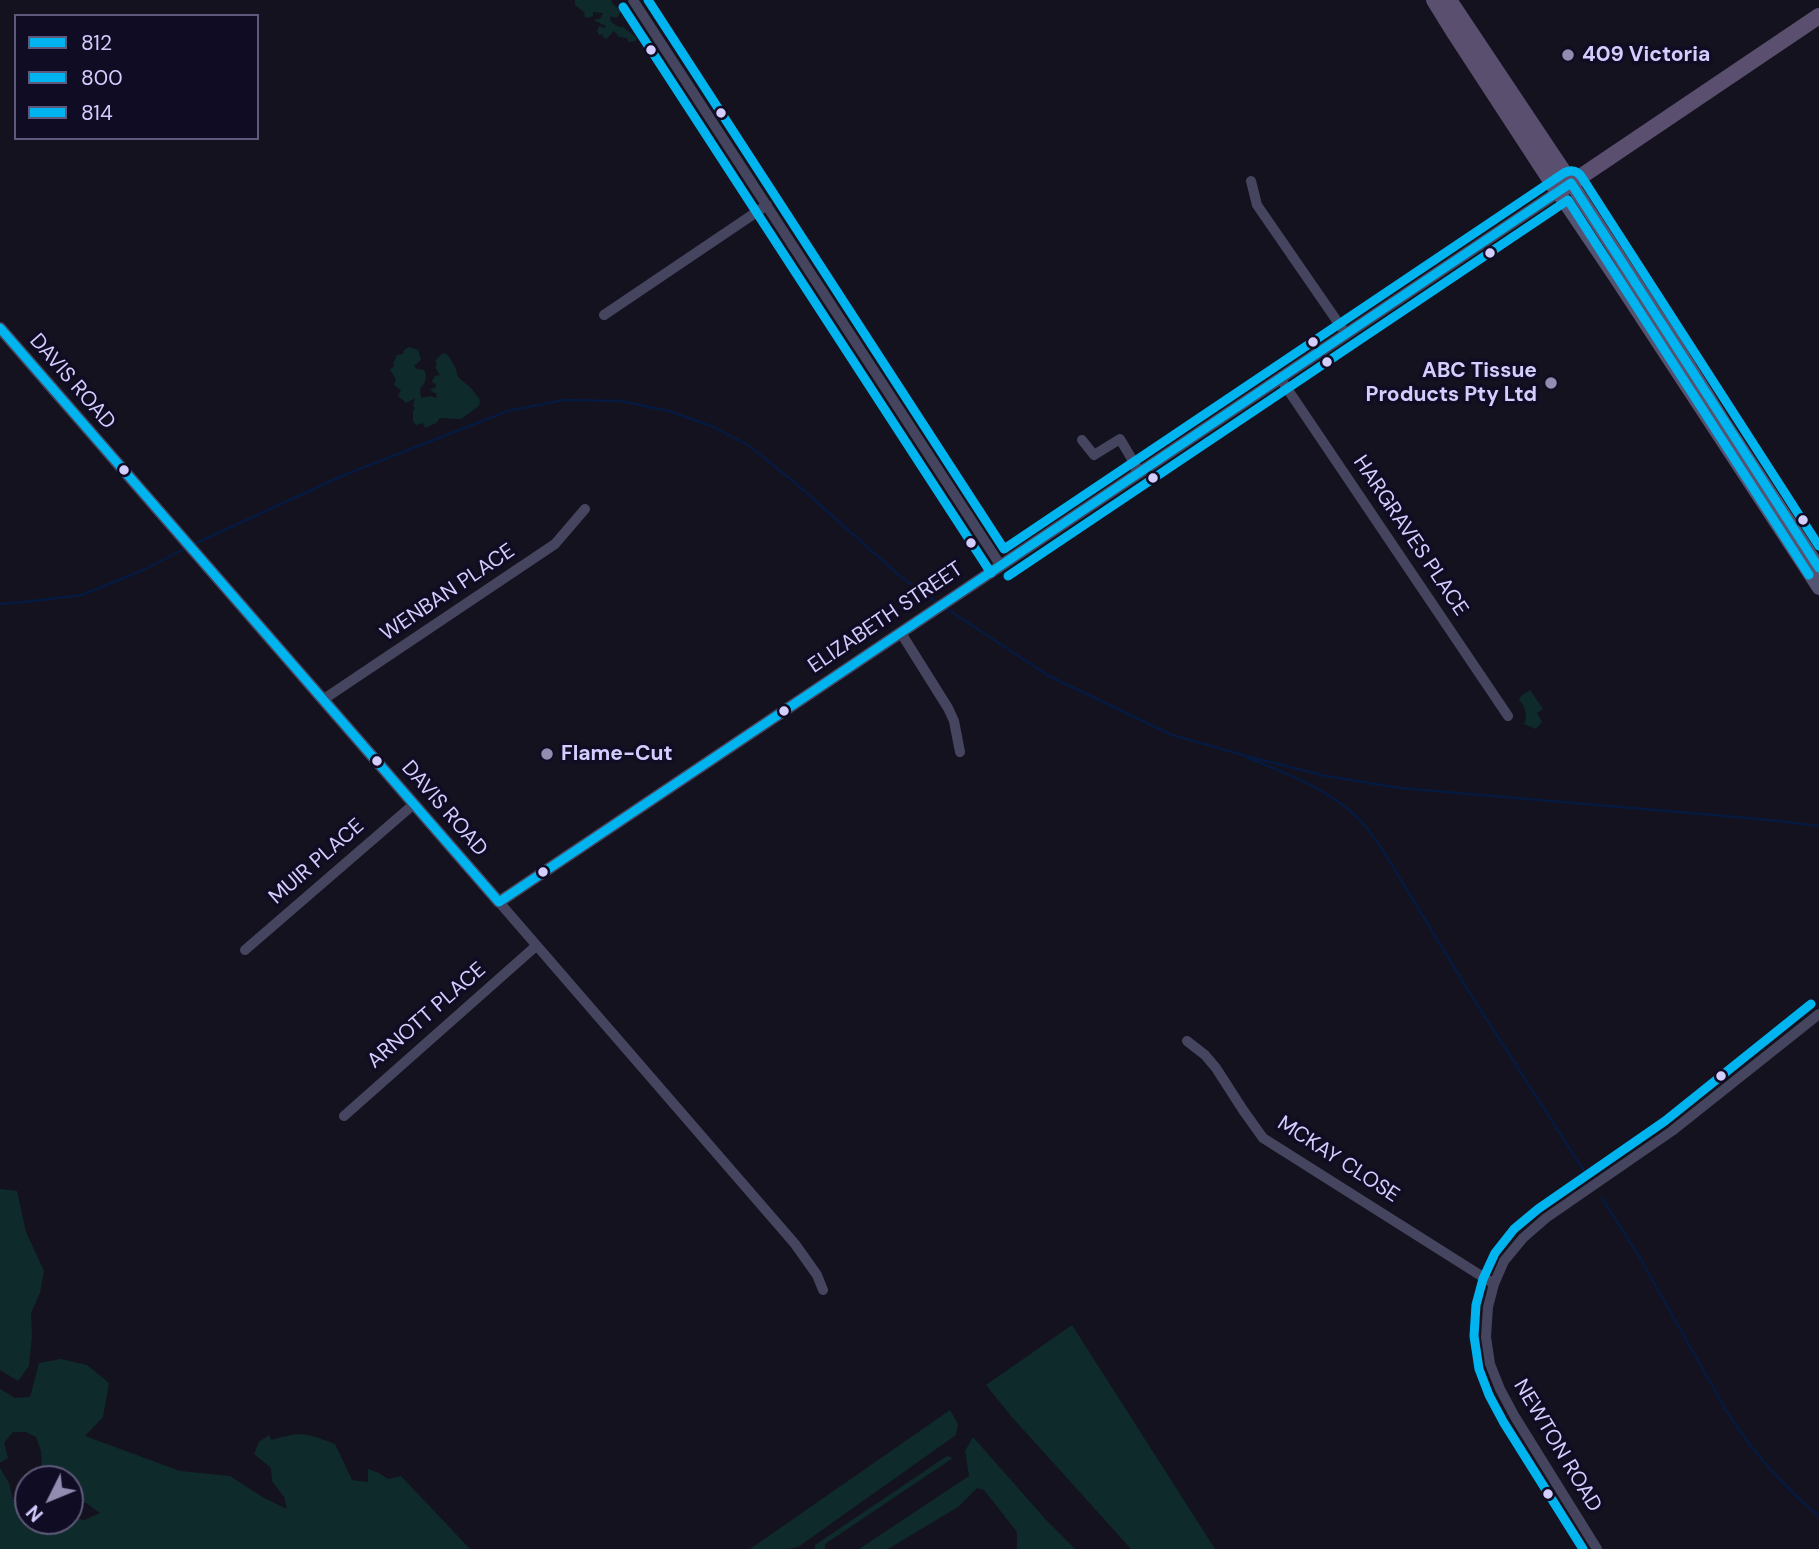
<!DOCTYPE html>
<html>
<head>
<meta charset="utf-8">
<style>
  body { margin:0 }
  #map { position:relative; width:1819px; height:1549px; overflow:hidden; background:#14121e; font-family:"DM Sans",sans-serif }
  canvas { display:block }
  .legend { position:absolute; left:14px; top:14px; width:245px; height:126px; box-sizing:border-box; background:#100c24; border:2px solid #5e5a7c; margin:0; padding:9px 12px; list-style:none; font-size:21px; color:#d4ceff }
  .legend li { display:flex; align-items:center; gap:14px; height:35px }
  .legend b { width:35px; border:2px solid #5e5a7c }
  .north { position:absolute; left:14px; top:1465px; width:70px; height:70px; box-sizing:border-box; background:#100c24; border:2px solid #5e5a7c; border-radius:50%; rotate:227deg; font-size:19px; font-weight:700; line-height:28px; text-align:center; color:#d4ceff }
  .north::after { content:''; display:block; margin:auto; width:24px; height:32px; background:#918cb0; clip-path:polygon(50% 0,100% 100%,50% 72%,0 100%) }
</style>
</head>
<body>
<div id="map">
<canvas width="1819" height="1549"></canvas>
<ul class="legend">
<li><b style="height:9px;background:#00b5ef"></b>812</li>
<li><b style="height:9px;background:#00b5ef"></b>800</li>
<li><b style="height:9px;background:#00b5ef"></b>814</li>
</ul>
<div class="north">N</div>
</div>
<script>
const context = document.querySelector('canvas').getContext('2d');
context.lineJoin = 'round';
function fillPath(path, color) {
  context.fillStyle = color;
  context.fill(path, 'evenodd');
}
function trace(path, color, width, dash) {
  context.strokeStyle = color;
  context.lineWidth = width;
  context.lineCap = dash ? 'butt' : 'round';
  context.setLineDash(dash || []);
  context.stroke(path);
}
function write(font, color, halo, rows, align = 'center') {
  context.font = font + ' "DM Sans",sans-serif';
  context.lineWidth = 7;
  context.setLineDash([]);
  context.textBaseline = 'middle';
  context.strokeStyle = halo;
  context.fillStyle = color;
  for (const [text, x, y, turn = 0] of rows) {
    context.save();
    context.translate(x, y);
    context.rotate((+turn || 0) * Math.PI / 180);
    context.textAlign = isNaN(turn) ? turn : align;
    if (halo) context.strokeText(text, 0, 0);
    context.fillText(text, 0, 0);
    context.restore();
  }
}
fillPath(new Path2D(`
  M 575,0 L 611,0 L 612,3 L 621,11 L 617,18 L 610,16 L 611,22 L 619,27 L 623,27 L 637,38 L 635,41 L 628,42 L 627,38 L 619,37 L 614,31 L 606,39 L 602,36 L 603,34 L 599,35 L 597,31 L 599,26 L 605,28 L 606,26 L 595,21 L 595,19 L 600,19 L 603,13 L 593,12 L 593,16 L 588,18 L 584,16 L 585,13 L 575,5 Z
  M 409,347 L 418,350 L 421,360 L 414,366 L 417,369 L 424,370 C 428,377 425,383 420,389 L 421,398 L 430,396 L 437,398 L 436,393 L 434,393 L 430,389 L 435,388 L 436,384 L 433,383 L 432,381 L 435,376 L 440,375 L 435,367 L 437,363 L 435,361 L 443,353 L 448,355 L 455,367 L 458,377 L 471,388 L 480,400 L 479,406 L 461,419 L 440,418 L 436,423 L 425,428 L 423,423 L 416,425 L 413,421 L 413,411 L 415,408 L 413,406 L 415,398 L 406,403 L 398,396 L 401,390 L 394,385 L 396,379 L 390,370 L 394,366 L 393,364 L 397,355 L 403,354 L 404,350 Z
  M 1530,690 L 1543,709 L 1537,713 L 1542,722 L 1536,729 L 1524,724 C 1528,716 1526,707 1519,700 L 1521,696 Z
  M 0,1189 L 17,1191 L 26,1232 L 44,1271 L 40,1293 L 31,1313 L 32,1336 L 29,1366 L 18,1381 L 0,1370 Z
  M 1072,1325 L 1215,1549 L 1131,1549 L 1011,1416 L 986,1385 Z
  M 61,1359 L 87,1365 L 109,1383 L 103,1417 L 85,1436 L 180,1471 L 230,1476 L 264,1498 L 287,1509 L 284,1497 L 272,1481 L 271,1468 L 254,1454 L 259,1442 L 269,1435 L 271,1440 C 302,1431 305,1433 335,1444 L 352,1480 L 368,1482 L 368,1469 L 379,1473 L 388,1479 L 401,1476 L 470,1549 L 0,1549 L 0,1468 L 9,1483 L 13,1500 L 28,1502 L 28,1521 L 70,1521 L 70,1515 L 71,1517 L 84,1520 L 100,1513 L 82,1500 L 70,1495 L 70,1479 L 49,1479 L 42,1469 L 41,1451 L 36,1437 L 26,1432 L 13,1432 L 4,1443 L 8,1458 L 0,1463 L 0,1389 L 15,1398 L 30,1397 L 39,1363 Z
  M 950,1410 L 958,1424 L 956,1435 L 798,1547 L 789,1549 L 750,1549 Z
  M 973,1437 L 1047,1521 L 1075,1549 L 1017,1549 L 1017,1532 L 984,1490 L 977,1488 L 958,1507 L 888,1549 L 859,1549 L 969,1476 L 965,1451 Z
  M 947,1456 L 953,1458 L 825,1544 L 825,1549 L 815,1549 L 815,1545 Z`), '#0f2a2b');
trace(new Path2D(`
  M 192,545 L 344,475 L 508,411 L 564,400 L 621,401 L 669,411 L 711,426 L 748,445 L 793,481 L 901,577 L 938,603
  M 0,604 L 24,602 L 82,595 L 143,570 L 186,548
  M 944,607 L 1049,676 L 1172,735 L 1250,757 L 1326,776 L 1400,788 L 1760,819 L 1819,826
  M 1248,758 C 1287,774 1327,788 1358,818 C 1366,826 1372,836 1379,844 L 1471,995 L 1586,1174
  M 1602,1198 L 1640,1258 L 1727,1412 C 1753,1452 1782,1486 1819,1516`), '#061a40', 2.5);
trace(new Path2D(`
  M 633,0 L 1001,566
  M 1251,181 L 1257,205 L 1346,334
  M 604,315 L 767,205
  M 1280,378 L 1508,716
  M 1082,440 L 1094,455 L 1120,439 L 1136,466 L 1136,475
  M 901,633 L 948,708 L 954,721 L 960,752
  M 324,699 L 555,544 L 585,509
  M 499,902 L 795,1244 L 817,1275 L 823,1290
  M 245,950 L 414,804
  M 1187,1041 L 1205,1055 L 1216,1068 L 1243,1110 L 1263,1138 L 1494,1284
  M 344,1116 L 536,946
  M 1597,1549 L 1515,1417 L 1500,1389 L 1490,1364 L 1486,1337 L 1488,1307 L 1494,1284 L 1504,1261 L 1523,1238 L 1546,1218 L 1672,1131 L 1819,1014`), '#46455f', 10);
trace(new Path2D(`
  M 0,328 L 499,902 L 1558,192`), '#46455f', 12);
trace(new Path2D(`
  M 1571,183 L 1671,337 L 1721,418 L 1819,568
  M 1558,192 L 1614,275 L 1819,588`), '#545372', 14);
trace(new Path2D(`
  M 1434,0 L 1455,34 L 1558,192 L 1819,16
  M 1449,0 L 1571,183`), '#5b4f70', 16);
trace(new Path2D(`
  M 0,328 L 499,902
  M 499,902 L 1571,183 L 1819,568`), '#00b5ef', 9);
trace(new Path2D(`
  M 623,7 L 991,573
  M 1008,576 L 1568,200 L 1809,575`), '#00b5ef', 9);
trace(new Path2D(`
  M 648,0 L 1004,549 L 1564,173 C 1571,169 1577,171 1581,176 L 1819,546
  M 1583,1549 L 1504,1423 L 1489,1395 L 1479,1369 L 1474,1336 L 1476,1305 L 1483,1279 L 1495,1253 L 1514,1229 L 1538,1209 L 1665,1121 L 1811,1004`), '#00b5ef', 9);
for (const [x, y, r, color] of [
  [651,50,6,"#d4ceff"],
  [1568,55,7,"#918cb0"],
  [721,113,6,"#d4ceff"],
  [1490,253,6,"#d4ceff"],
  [1313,342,6,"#d4ceff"],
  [1327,362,6,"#d4ceff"],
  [1551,383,7,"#918cb0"],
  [124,470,6,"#d4ceff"],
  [1153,478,6,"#d4ceff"],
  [1803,520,6,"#d4ceff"],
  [971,543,6,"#d4ceff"],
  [784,711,6,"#d4ceff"],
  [547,754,7,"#918cb0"],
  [377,761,6,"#d4ceff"],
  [543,872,6,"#d4ceff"],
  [1721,1076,6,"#d4ceff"],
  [1548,1494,6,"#d4ceff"]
]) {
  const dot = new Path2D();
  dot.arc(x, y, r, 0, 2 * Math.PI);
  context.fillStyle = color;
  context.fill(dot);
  trace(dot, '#100c24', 2.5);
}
write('bold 21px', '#d4ceff', '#100c24', [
  ["409 Victoria",1582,55],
  ["ABC Tissue",1537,371,"right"],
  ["Products Pty Ltd",1537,395,"right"],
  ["Flame-Cut",561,754]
], 'left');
write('21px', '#d4ceff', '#100c24', [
  ["DAVIS ROAD",72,382,49],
  ["HARGRAVES PLACE",1410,536,56],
  ["WENBAN PLACE",448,593,-34],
  ["ELIZABETH STREET",886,618,-34],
  ["DAVIS ROAD",444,809,49],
  ["MUIR PLACE",317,862,-41],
  ["ARNOTT PLACE",427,1016,-41],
  ["MCKAY CLOSE",1338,1160,33],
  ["NEWTON ROAD",1557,1446,59]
]);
</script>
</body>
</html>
